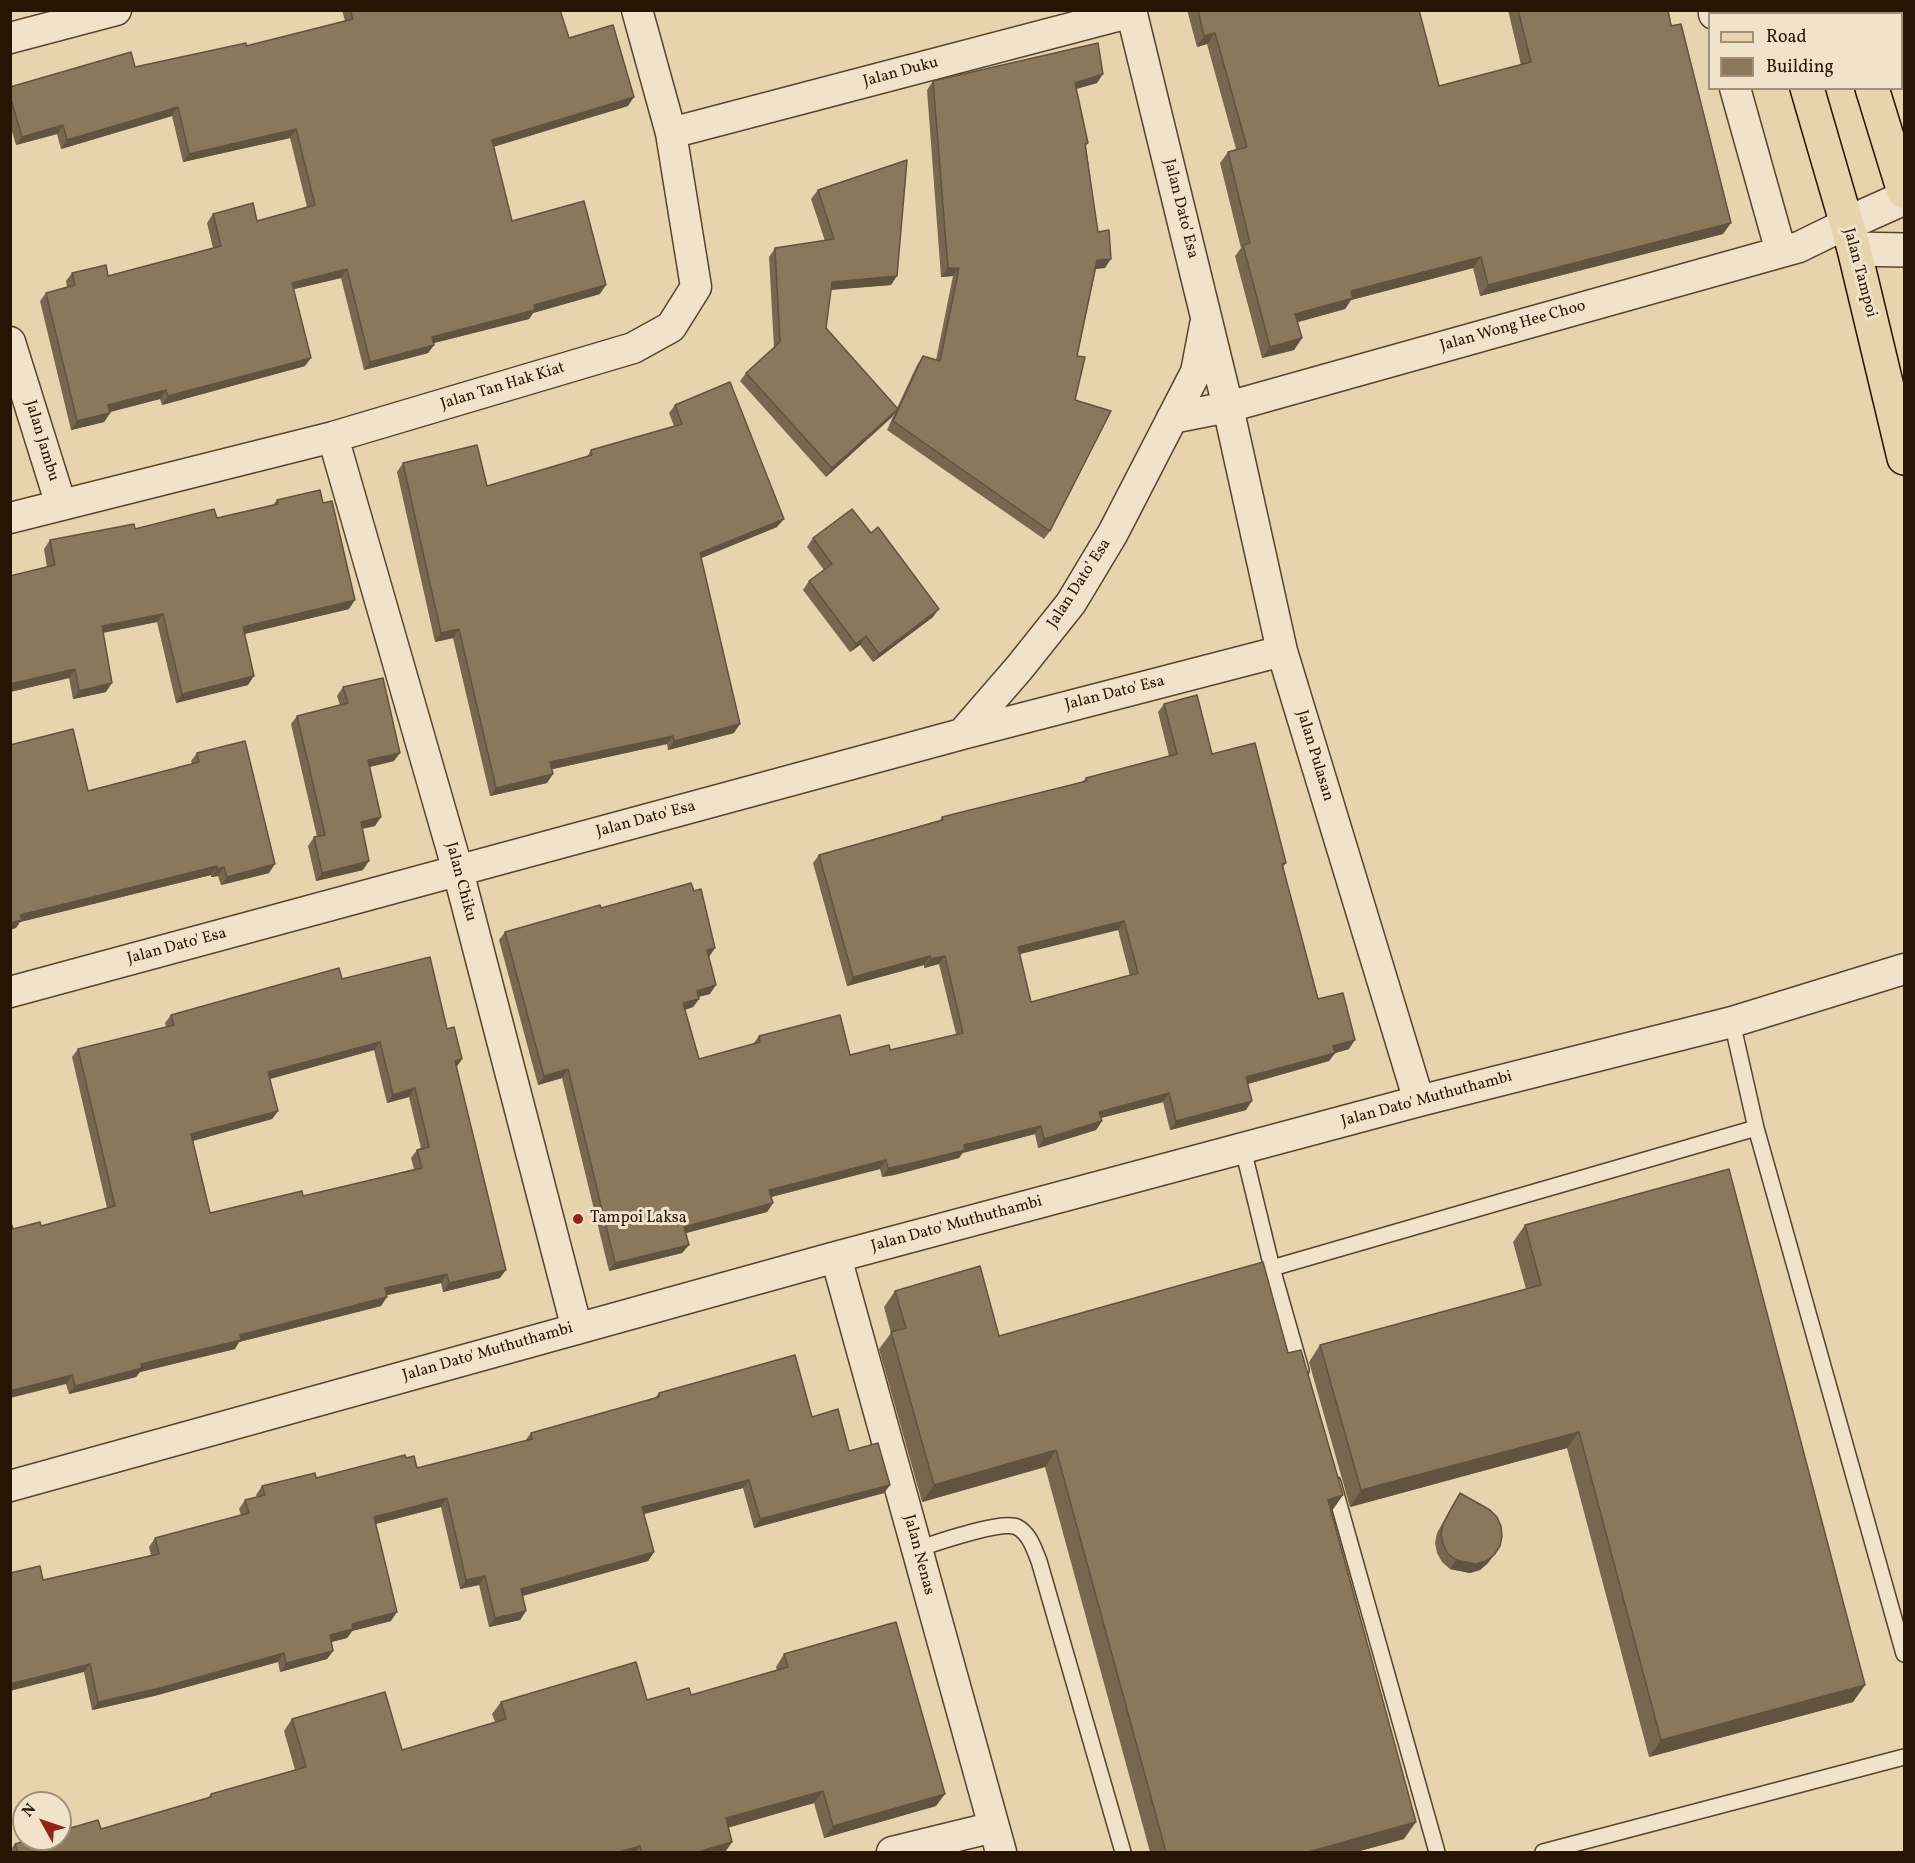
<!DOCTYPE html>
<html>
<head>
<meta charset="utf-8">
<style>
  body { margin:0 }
  #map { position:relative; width:1915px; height:1863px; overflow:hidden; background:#e8d3af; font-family:Vollkorn,serif }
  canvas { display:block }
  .frame { position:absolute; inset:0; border:12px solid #271402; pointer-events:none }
  .legend { position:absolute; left:1708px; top:12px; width:195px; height:78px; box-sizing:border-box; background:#f0e2cb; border:2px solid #a0907b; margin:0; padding:8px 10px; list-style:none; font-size:18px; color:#271402 }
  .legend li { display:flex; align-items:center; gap:12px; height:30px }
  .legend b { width:30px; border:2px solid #a0907b }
  .north { position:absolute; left:12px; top:1791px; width:60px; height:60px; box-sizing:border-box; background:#f0e2cb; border:2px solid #a0907b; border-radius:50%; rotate:310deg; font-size:16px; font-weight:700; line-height:24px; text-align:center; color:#271402 }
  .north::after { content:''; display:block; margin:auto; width:21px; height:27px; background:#8f2418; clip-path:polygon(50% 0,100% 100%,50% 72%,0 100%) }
</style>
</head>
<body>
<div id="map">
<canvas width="1915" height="1863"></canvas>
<div class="frame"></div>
<ul class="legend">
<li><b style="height:8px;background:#e8d3af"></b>Road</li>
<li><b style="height:16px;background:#8b775c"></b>Building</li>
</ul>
<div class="north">N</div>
</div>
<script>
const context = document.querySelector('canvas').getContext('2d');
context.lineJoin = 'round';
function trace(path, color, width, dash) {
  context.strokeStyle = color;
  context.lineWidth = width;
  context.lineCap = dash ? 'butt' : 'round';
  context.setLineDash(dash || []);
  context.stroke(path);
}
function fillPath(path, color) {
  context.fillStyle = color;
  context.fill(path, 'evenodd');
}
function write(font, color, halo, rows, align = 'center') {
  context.font = font + ' Vollkorn,serif';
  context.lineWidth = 6;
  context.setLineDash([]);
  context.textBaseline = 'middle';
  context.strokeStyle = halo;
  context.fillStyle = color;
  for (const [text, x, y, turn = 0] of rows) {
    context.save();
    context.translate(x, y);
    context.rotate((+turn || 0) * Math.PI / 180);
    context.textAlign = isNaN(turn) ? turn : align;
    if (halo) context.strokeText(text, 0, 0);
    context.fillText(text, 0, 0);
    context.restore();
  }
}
const service = new Path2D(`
  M 1732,1022 L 1756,1128 L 1904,1654
  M 1243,1149 L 1272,1268 L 1756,1128
  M 1272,1268 L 1301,1370
  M 1333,1483 L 1437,1852
  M 917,1549 C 936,1543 1001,1520 1017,1527 C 1030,1534 1034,1549 1039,1561 L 1123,1852
  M 1543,1852 L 1904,1757`);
const minor = new Path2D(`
  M 1131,10 L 1228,407 L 1282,651 L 1419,1101
  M 1714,10 L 1714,14
  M 10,38 L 116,10
  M 1735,88 L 1781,252
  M 671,133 L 1132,12
  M 10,342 L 61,505
  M 1172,418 L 1228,407 L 1799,247 L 1846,224
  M 333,437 L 458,871 L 577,1329
  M 10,518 L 333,437 L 633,348 L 671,327 L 696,287 L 671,133 L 637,10
  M 962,734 L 1020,667 L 1071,603 L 1113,533 L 1196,372 L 1205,325
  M 10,992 L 962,734 L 1282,651
  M 836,1257 L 1001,1852
  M 10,1486 L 836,1257 L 1419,1101 L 1732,1022 L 1904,969
  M 892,1852 L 994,1827`);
const tertiary = new Path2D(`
  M 1846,224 L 1904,198
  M 1854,249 L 1904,250`);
const primary = new Path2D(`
  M 1784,10 L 1785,14
  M 1848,10 L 1849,14
  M 1902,32 L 1904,42
  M 1807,88 L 1854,249 L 1904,458
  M 1872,88 L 1904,192`);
trace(service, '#57442d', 18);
trace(minor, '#57442d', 33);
trace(tertiary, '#57442d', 36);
trace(primary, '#271402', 36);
trace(service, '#f0e2cb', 15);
trace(minor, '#f0e2cb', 30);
trace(tertiary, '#f0e2cb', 33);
trace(primary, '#e8d3af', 33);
fillPath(new Path2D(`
  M 342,10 L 560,10 L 569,38 L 628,106 L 493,147 L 512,221 L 600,294 L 533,313 L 529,319 L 434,343 L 434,345 L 428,353 L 364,370 L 341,278 L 294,289 L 305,366 L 162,405 L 160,399 L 110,412 L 110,413 L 104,422 L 71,430 L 40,301 L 46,293 L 67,287 L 66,281 L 72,273 L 108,276 L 213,248 L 207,223 L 213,214 L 257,221 L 307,207 L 290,138 L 183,162 L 172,116 L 61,149 L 57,134 L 16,145 L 10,125 L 10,87 L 135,67 L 246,46 L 345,21 Z
  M 1187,10 L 1419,10 L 1439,86 L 1521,65 L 1508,10 L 1668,10 L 1723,234 L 1480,296 L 1473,268 L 1351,300 L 1345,309 L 1298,322 L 1302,338 L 1294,350 L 1262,358 L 1235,256 L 1241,248 L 1220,163 L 1228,152 L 1236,149 L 1207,44 L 1197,47 Z
  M 933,81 L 1097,83 L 1076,89 L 1088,143 L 1086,146 L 1098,232 L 1105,268 L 1096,269 L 1077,356 L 1075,400 L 1050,531 L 1044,539 L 887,430 L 895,412 L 892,417 L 826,477 L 740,381 L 746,373 L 774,348 L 769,257 L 775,248 L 825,241 L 811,199 L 818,190 L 891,285 L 831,290 L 826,328 L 897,408 L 917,365 L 923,356 L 936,360 L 953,276 L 941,277 L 927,90 Z
  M 675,405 L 777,527 L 701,558 L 734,733 L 668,750 L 667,744 L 552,769 L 547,783 L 490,796 L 453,638 L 435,642 L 397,472 L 403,463 L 487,486 L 587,457 L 591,450 L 674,426 L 669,413 Z
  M 277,500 L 349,609 L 244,634 L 248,685 L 176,703 L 157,622 L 103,633 L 106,692 L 73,699 L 69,678 L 10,692 L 10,576 L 47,567 L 44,549 L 50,540 L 217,518 L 273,505 Z
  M 813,538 L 933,617 L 873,662 L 860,645 L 850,652 L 803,590 L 809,581 L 824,570 L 807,547 Z
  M 343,687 L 394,761 L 369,767 L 375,826 L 362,829 L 363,870 L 316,881 L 308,846 L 314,837 L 317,837 L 291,724 L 297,716 L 340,705 L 337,696 Z
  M 1164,704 L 1212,754 L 1286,863 L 1283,867 L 1318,999 L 1349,1049 L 1335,1053 L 1329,1061 L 1248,1084 L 1246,1110 L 1170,1130 L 1163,1102 L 1101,1118 L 1102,1121 L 1096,1130 L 1038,1148 L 1035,1134 L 963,1153 L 959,1158 L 894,1175 L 882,1177 L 880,1169 L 771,1197 L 773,1203 L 767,1212 L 686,1233 L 689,1245 L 682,1253 L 609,1271 L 562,1078 L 538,1085 L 499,940 L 505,932 L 601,908 L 708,957 L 710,994 L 698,997 L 699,999 L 693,1007 L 685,1010 L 699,1059 L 753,1044 L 759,1036 L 850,1055 L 890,1050 L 956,1034 L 939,964 L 924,968 L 924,965 L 847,986 L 813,863 L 819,855 L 940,820 L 942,817 L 1082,782 L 1086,778 L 1169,756 L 1158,712 ZM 1118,930 L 1130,976 L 1031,1002 L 1019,954 Z
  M 197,753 L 269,873 L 221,885 L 218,876 L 211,877 L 211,875 L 20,922 L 16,928 L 88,791 L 192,764 L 191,761 Z
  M 342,979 L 447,1029 L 462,1059 L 456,1067 L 500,1278 L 443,1292 L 441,1283 L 387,1295 L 381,1306 L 239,1342 L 235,1349 L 140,1372 L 136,1377 L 69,1394 L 66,1384 L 13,1229 L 41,1226 L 107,1208 L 72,1057 L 78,1049 L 166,1027 L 165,1023 L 171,1015 ZM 374,1050 L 387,1103 L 409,1097 L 421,1148 L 417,1150 L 411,1158 L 414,1169 L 303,1196 L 210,1213 L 193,1141 L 272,1119 L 278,1111 L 270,1079 Z
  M 1525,1225 L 1865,1685 L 1853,1702 L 1649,1757 L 1567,1448 L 1350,1507 L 1309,1362 L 1320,1345 L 1526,1289 L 1513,1242 Z
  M 895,1291 L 999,1336 L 1288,1353 L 1343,1495 L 1331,1512 L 1404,1839 L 1356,1852 L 1150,1852 L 1045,1467 L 922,1502 L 879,1349 L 891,1333 L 884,1307 Z
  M 659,1393 L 812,1417 L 849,1451 L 890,1485 L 884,1493 L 754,1528 L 743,1488 L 644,1514 L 654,1552 L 648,1561 L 522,1596 L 526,1611 L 520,1620 L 489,1627 L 479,1585 L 460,1589 L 441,1507 L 375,1524 L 391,1621 L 352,1631 L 347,1638 L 331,1642 L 333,1651 L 327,1659 L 280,1672 L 278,1662 L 154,1696 L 92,1710 L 84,1672 L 43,1580 L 151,1555 L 149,1547 L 155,1538 L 241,1515 L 239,1509 L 245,1500 L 257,1497 L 256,1495 L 262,1486 L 316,1478 L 406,1458 L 417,1468 L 525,1441 L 531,1433 L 655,1398 Z
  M 1460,1493 L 1488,1563 L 1480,1570 L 1470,1573 L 1450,1569 L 1442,1562 L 1437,1553 L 1435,1543 L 1437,1533 L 1454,1502 Z
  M 784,1654 L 936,1806 L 824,1838 L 814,1803 L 728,1827 L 732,1842 L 725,1852 L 10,1852 L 10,1850 L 15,1844 L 101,1829 L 208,1798 L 211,1794 L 295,1770 L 284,1731 L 292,1719 L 402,1750 L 495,1722 L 492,1714 L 501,1702 L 647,1700 L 691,1695 L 777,1670 L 776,1667 Z`), '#78664f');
fillPath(new Path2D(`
  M 1215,33 L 1207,44 L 1197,47 L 1204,36 Z
  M 1103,74 L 1097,83 L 1069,91 L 1075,83 Z
  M 634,97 L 628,106 L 486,149 L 492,140 Z
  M 178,107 L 172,116 L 61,149 L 67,140 Z
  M 63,125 L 57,134 L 16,145 L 22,137 Z
  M 296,129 L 290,138 L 183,162 L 189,154 Z
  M 1731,223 L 1723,234 L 1480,296 L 1488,285 Z
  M 1481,257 L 1473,268 L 1351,300 L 1345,309 L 1287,325 L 1295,314 L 1351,291 Z
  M 1111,259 L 1105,268 L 1091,269 L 1097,260 Z
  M 948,268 L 959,268 L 953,276 L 941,277 Z
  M 347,269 L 341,278 L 286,291 L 292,283 Z
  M 897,276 L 891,285 L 826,290 L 832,282 Z
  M 606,285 L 600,294 L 533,313 L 529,319 L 426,345 L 432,337 L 534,305 Z
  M 1302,338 L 1294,350 L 1262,358 L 1270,347 Z
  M 434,345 L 428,353 L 364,370 L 370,362 Z
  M 311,358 L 305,366 L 162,405 L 168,396 Z
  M 166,390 L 160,399 L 102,414 L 108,405 Z
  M 898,409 L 892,417 L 826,477 L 832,468 Z
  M 110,413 L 104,422 L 71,430 L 77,421 Z
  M 784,519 L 777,527 L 694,561 L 700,553 Z
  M 355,600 L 349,609 L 236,636 L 243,627 Z
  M 939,609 L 933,617 L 873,662 L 879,654 Z
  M 163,614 L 157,622 L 95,634 L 102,626 Z
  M 459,629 L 453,638 L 435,642 L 441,633 Z
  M 866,636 L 860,645 L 850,652 L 856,644 Z
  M 75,669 L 69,678 L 10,692 L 10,684 Z
  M 254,676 L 248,685 L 176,703 L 182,694 Z
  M 112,683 L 106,692 L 73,699 L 79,691 Z
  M 740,724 L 734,733 L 668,750 L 674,741 Z
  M 673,736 L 667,744 L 544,771 L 550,762 Z
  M 400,753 L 394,761 L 362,769 L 368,760 Z
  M 553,774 L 547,783 L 490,796 L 496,788 Z
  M 381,817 L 375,826 L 355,830 L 361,822 Z
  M 369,861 L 363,870 L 316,881 L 322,873 Z
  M 275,864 L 269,873 L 221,885 L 227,877 Z
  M 217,866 L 211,875 L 20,922 L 16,928 L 10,930 L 10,923 L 20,915 Z
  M 224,867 L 218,876 L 211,877 L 217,869 Z
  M 1124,921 L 1118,930 L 1012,956 L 1018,947 Z
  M 715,948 L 709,957 L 707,950 Z
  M 930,956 L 924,965 L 847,986 L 853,977 Z
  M 945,956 L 939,964 L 924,968 L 930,959 Z
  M 716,985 L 710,994 L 690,999 L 697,991 Z
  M 699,999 L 693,1007 L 677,1012 L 683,1003 Z
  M 1355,1040 L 1349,1049 L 1335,1053 L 1329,1061 L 1240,1086 L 1246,1077 L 1333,1046 Z
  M 380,1042 L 374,1050 L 262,1081 L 268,1072 Z
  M 462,1059 L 456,1068 L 455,1061 Z
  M 568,1069 L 562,1078 L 538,1085 L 544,1076 Z
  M 415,1088 L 409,1097 L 387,1103 L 393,1095 Z
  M 1169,1093 L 1163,1102 L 1093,1120 L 1099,1112 Z
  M 1252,1101 L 1246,1110 L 1170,1130 L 1176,1121 Z
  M 278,1111 L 272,1119 L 185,1143 L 191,1134 Z
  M 1102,1121 L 1096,1130 L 1038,1148 L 1044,1139 Z
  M 1041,1126 L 1035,1134 L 962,1153 L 959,1158 L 894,1175 L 882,1177 L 888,1168 L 964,1145 Z
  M 886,1160 L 880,1169 L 763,1199 L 769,1190 Z
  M 773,1203 L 767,1212 L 678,1235 L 684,1227 Z
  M 689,1245 L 682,1253 L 609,1271 L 615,1263 Z
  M 506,1270 L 500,1278 L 443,1292 L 449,1283 Z
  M 447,1274 L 441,1283 L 379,1297 L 385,1288 Z
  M 387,1297 L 381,1306 L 239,1342 L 235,1349 L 140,1372 L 136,1377 L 69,1394 L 75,1386 L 141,1364 L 240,1335 Z
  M 72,1375 L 66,1384 L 10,1398 L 10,1391 Z
  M 1579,1432 L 1567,1448 L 1350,1507 L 1361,1490 Z
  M 1056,1450 L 1045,1467 L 922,1502 L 934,1485 Z
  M 749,1480 L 743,1488 L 636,1516 L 642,1507 Z
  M 890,1485 L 884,1493 L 754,1528 L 760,1519 Z
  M 1343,1495 L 1331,1512 L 1328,1500 Z
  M 447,1498 L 441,1507 L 368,1526 L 374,1517 Z
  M 654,1552 L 648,1561 L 515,1598 L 521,1589 Z
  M 1494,1555 L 1488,1563 L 1480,1570 L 1470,1573 L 1450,1569 L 1456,1560 Z
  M 485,1576 L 479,1585 L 460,1589 L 466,1580 Z
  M 526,1611 L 520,1620 L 489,1627 L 495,1618 Z
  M 397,1612 L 391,1621 L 352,1631 L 347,1638 L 324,1644 L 330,1635 L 352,1624 Z
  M 333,1651 L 327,1659 L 280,1672 L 286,1663 Z
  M 284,1653 L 278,1662 L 154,1696 L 92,1710 L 98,1702 Z
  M 90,1664 L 84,1672 L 10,1691 L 10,1684 Z
  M 1865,1685 L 1853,1702 L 1649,1757 L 1661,1740 Z
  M 823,1791 L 814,1803 L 717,1831 L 726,1818 Z
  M 945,1794 L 936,1806 L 824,1838 L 833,1826 Z
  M 1416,1822 L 1404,1839 L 1356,1852 L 1308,1852 Z
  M 732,1842 L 725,1852 L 698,1852 Z
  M 640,1846 L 636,1852 L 619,1852 Z`), '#615340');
const building = new Path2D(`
  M 350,10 L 560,10 L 569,38 L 613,25 L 634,97 L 492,140 L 512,221 L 584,201 L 606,285 L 534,305 L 535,310 L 432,337 L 434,345 L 370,362 L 347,269 L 292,283 L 311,358 L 168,396 L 166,390 L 108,405 L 110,413 L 77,421 L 46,293 L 75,285 L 72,273 L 106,265 L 108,276 L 221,246 L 213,214 L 253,203 L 257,221 L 315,205 L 296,129 L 189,154 L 178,107 L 67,140 L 63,125 L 22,137 L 10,96 L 10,87 L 131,52 L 135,67 L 246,43 L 246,46 L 353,19 Z
  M 1198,10 L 1419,10 L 1439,86 L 1531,62 L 1518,10 L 1668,10 L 1671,26 L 1681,24 L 1731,223 L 1488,285 L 1481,257 L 1351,291 L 1353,298 L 1295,314 L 1302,338 L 1270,347 L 1243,245 L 1250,243 L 1228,152 L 1247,147 L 1215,33 L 1204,36 Z
  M 1098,43 L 1103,74 L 1075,83 L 1088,143 L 1085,144 L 1098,232 L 1109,230 L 1111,259 L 1097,260 L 1077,356 L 1085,357 L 1075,400 L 1111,411 L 1050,531 L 893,421 L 923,356 L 940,361 L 959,268 L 948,268 L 933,81 Z
  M 907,160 L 897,276 L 832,282 L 826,328 L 898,409 L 832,468 L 746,373 L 780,342 L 775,248 L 834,239 L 818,190 Z
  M 730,382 L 784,519 L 700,553 L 740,724 L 674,741 L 673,736 L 550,762 L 553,774 L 496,788 L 459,629 L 441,633 L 403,463 L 477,445 L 487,486 L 592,455 L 591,450 L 682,424 L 675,405 Z
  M 320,490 L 323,503 L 332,501 L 355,600 L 243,627 L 254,676 L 182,694 L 163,614 L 102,626 L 112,683 L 79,691 L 75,669 L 10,684 L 10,576 L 55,565 L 50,540 L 134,524 L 135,529 L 214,509 L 217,518 L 278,504 L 277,500 Z
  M 852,509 L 871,533 L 878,527 L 939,609 L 879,654 L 866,636 L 856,644 L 809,581 L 832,564 L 813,538 Z
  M 383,678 L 400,753 L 368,760 L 381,817 L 361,822 L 369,861 L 322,873 L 314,837 L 325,835 L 297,716 L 348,703 L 343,687 Z
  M 1197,695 L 1212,754 L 1255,743 L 1286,863 L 1282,864 L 1318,999 L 1343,993 L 1355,1040 L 1333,1046 L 1335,1053 L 1246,1077 L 1252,1101 L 1176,1121 L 1169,1093 L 1099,1112 L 1102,1121 L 1044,1139 L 1041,1126 L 964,1145 L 965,1150 L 900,1166 L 888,1168 L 886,1160 L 769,1190 L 773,1203 L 684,1227 L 689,1245 L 615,1263 L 568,1069 L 544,1076 L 505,932 L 600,905 L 601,908 L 691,883 L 694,891 L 701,889 L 715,948 L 707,950 L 716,985 L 697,991 L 699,999 L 683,1003 L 699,1059 L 760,1042 L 759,1036 L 840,1015 L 850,1055 L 889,1045 L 890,1050 L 963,1033 L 945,956 L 930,959 L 930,956 L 853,977 L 819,855 L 943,820 L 942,817 L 1087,781 L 1086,778 L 1177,754 L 1164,704 ZM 1124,921 L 1138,973 L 1031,1002 L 1018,947 Z
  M 73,729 L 88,791 L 199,762 L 197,753 L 245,741 L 275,864 L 227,877 L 224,867 L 217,869 L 217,866 L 20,915 L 22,920 L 10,923 L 10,745 Z
  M 430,957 L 447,1029 L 454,1027 L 462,1059 L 455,1061 L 506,1270 L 449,1283 L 447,1274 L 385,1288 L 387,1297 L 240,1335 L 241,1340 L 141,1364 L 142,1368 L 75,1386 L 72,1375 L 10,1391 L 10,1219 L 13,1229 L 40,1222 L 41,1226 L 115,1206 L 78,1049 L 174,1025 L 171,1015 L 339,968 L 342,979 ZM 380,1042 L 393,1095 L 415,1088 L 429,1147 L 417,1150 L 422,1168 L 303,1196 L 302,1191 L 210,1213 L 191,1134 L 278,1111 L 268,1072 Z
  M 1729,1169 L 1865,1685 L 1661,1740 L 1579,1432 L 1361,1490 L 1320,1345 L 1541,1285 L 1525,1225 Z
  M 1263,1262 L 1288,1353 L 1301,1350 L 1343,1495 L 1328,1500 L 1416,1822 L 1308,1852 L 1166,1852 L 1056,1450 L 934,1485 L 891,1332 L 906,1328 L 895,1291 L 980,1266 L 999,1336 Z
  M 795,1355 L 812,1417 L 838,1409 L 849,1451 L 878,1443 L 890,1485 L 760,1519 L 749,1480 L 642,1507 L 654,1552 L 521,1589 L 526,1611 L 495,1618 L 485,1576 L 466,1580 L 447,1498 L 374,1517 L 397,1612 L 352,1624 L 353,1629 L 330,1635 L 333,1651 L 286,1663 L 284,1653 L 160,1688 L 98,1702 L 90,1664 L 10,1684 L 10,1573 L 40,1566 L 43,1580 L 159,1554 L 155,1538 L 249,1513 L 245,1500 L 265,1495 L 262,1486 L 315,1473 L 316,1478 L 405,1455 L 406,1458 L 414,1456 L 417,1468 L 532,1439 L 531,1433 L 659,1397 L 659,1393 Z
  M 1460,1493 L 1490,1510 L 1497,1517 L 1501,1526 L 1502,1536 L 1500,1546 L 1494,1555 L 1486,1561 L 1476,1564 L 1456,1560 L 1448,1554 L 1443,1544 L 1441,1534 L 1443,1524 Z
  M 896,1622 L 945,1794 L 833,1826 L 823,1791 L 726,1818 L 732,1842 L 698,1852 L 642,1852 L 640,1846 L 619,1852 L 18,1852 L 15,1844 L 32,1839 L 60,1839 L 60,1831 L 98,1820 L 101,1829 L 211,1797 L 211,1794 L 306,1767 L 292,1719 L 385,1692 L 402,1750 L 506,1719 L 501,1702 L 636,1662 L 647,1700 L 689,1688 L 691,1695 L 788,1667 L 784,1654 Z`);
fillPath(building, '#8b775c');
trace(building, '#615340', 1.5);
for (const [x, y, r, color] of [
  [578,1219,6,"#8f2418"]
]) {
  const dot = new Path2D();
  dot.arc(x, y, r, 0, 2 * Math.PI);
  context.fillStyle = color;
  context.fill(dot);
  trace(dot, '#f0e2cb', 2);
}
write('16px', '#271402', '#f0e2cb', [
  ["Jalan Duku",901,73,-15],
  ["Jalan Dato' Esa",1180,209,76],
  ["Jalan Tampoi",1859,273,75],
  ["Jalan Wong Hee Choo",1513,327,-16],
  ["Jalan Tan Hak Kiat",503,387,-17],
  ["Jalan Jambu",41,441,73],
  ["Jalan Dato’ Esa",1080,584,-57],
  ["Jalan Dato' Esa",1115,694,-14],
  ["Jalan Pulasan",1314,756,73],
  ["Jalan Dato' Esa",646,820,-15],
  ["Jalan Chiku",460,882,75],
  ["Jalan Dato' Esa",177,947,-15],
  ["Jalan Dato' Muthuthambi",1427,1100,-15],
  ["Jalan Dato' Muthuthambi",957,1225,-15],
  ["Jalan Dato' Muthuthambi",488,1353,-16],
  ["Jalan Nenas",918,1555,75]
]);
write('16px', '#271402', '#f0e2cb', [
  ["Tampoi Laksa",590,1219]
], 'left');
</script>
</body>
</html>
